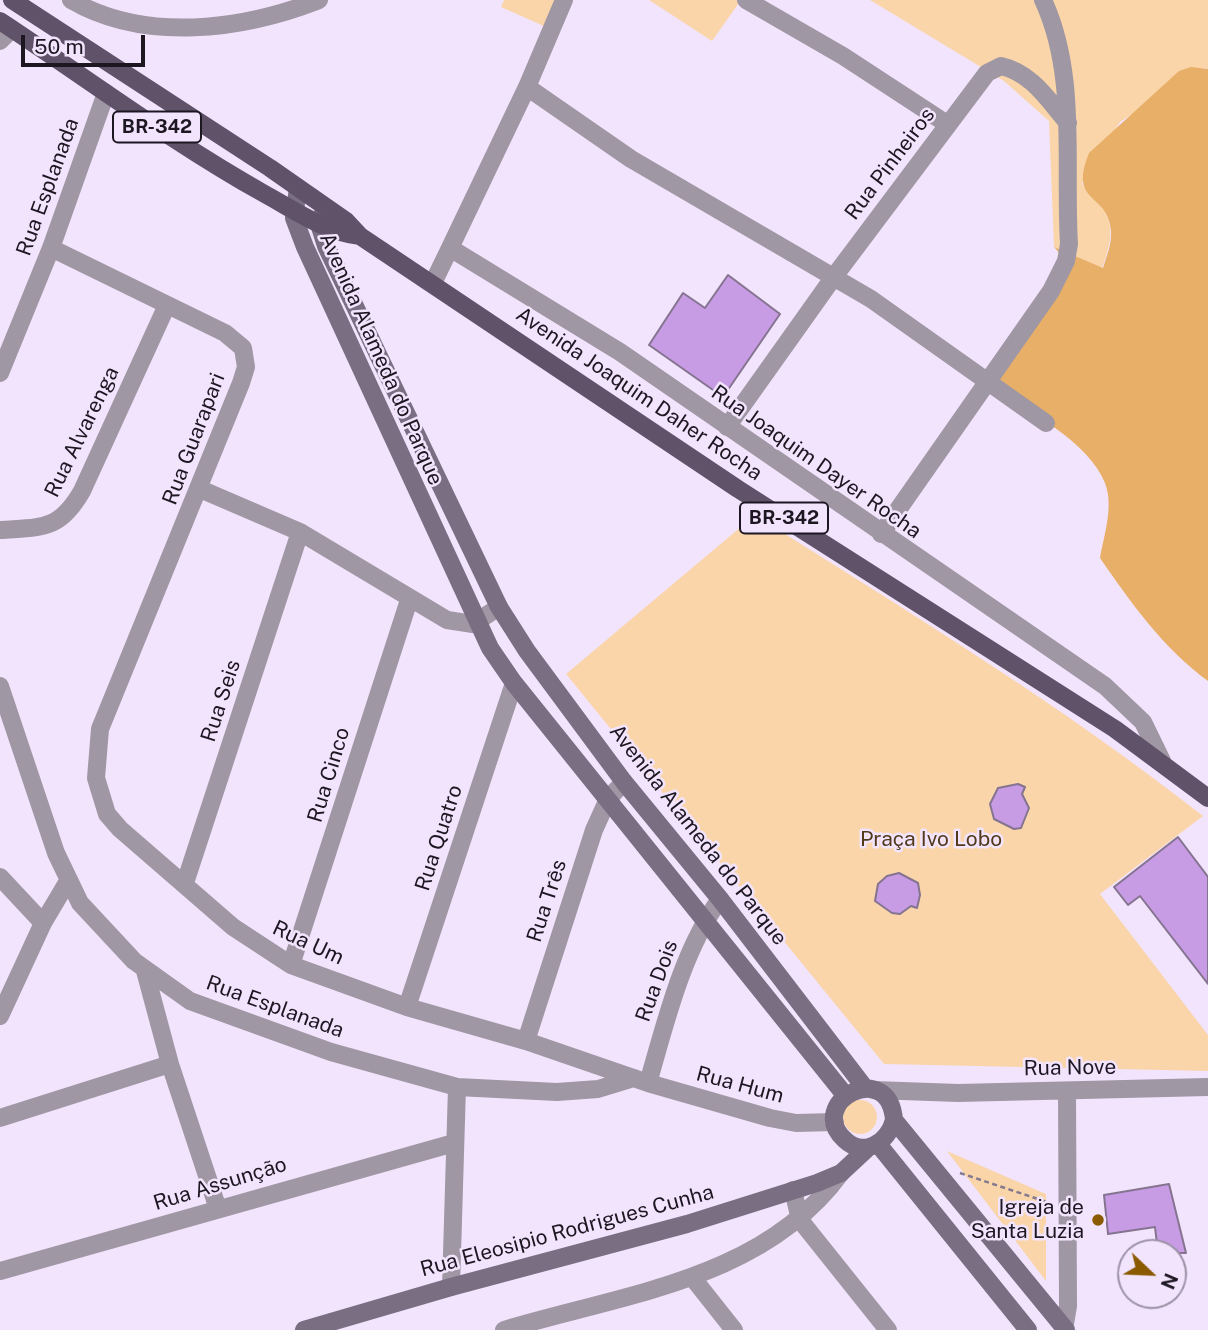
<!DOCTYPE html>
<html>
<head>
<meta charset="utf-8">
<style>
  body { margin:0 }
  #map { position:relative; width:1208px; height:1330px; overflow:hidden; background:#f3e4fe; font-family:"Public Sans",sans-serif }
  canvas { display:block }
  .north { position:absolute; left:1117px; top:1239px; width:70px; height:70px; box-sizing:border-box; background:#f3e4fe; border:2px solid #9d92a6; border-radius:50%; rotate:113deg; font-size:19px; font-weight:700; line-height:28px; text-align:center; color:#1d1722 }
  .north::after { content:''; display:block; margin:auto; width:24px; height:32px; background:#8a5900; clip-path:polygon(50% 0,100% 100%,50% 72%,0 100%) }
  .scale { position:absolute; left:21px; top:35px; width:124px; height:32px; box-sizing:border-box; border:4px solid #1d1722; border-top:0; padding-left:9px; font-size:21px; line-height:24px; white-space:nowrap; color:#1d1722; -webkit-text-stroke:5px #f3e4fe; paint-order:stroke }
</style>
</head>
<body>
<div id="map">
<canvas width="1208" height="1330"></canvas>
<div class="north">N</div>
<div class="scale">50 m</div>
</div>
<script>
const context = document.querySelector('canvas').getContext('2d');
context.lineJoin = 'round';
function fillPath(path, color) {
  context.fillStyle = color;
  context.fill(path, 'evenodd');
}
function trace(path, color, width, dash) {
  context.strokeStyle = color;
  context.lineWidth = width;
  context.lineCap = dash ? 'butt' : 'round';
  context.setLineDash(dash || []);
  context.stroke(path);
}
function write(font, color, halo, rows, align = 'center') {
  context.font = font + ' "Public Sans",sans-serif';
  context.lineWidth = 5;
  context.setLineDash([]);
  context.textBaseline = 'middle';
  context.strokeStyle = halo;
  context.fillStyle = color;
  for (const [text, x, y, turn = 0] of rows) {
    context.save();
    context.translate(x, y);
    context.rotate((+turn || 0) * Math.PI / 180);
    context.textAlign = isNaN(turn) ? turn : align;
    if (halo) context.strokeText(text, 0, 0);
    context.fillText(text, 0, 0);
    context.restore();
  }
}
fillPath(new Path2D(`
  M 504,0 L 559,0 L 546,27 L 501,7 Z
  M 649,0 L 741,0 L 712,41 Z
  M 870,0 L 1208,0 L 1208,69 L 1203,68 L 1120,122 L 1082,183 C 1087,193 1093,197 1100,205 C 1117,223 1110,247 1102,268 L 1054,247 L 1049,121 L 1004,81 Z
  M 755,515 C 907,611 1062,705 1203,816 L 1100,894 L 1208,1035 L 1208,1071 L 884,1064 L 566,674 Z
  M843 1117a17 17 0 1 1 34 0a17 17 0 1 1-34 0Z
  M 947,1151 L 1046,1194 L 1046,1281 Z`), '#f9d5a9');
fillPath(new Path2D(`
  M 1191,67 L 1208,69 L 1208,681 C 1163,648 1131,603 1100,558 C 1104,535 1114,506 1105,483 C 1088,441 1032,414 996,390 L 998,376 L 1062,256 L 1054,247 L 1103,268 C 1107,255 1112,244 1111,230 C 1108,192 1068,205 1089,153 L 1179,71 Z`), '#e7af67');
const building = new Path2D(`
  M 728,275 L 780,314 L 723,397 L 649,345 L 683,293 L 705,308 Z
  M 1018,784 L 1025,787 L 1022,794 L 1029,808 L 1021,828 L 1014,829 L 994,819 L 990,804 L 998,788 Z
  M 1178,837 L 1208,877 L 1208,984 L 1140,896 L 1128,905 L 1114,887 Z
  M 899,873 L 918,883 L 920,895 L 917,908 L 911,906 L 900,914 L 892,913 L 875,901 L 878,884 L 887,876 Z
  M 1169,1184 L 1186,1253 L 1158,1253 L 1155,1227 L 1108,1234 L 1104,1195 Z`);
fillPath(building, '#c89ce4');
trace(building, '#857490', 2);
trace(new Path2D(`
  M 960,1173 L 1050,1203`), '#857a8d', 2.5, [5, 3.5]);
trace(new Path2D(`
  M 71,0 C 145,43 242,30 319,0
  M 746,0 L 843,56 L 947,124
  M 0,41 L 12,29
  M 527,87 L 631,159 L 871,299 L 1046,423
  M 51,248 L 225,333 L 243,348 L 246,367 L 241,383 L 100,729 L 96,778 L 107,814 L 120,829 L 233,927 L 291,965 L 407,1007 L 526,1041 L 648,1083 L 770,1118 L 796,1123 L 835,1122
  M 450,248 L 527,87 L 564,0
  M 433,283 L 450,248 L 620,352 L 1105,686 L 1143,722 L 1162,761
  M 0,373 L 51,248 L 106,93
  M 727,427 L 833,278 L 987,73 L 1001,66 C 1032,73 1048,100 1068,123
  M 200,489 L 300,532 L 447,620 L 473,624 L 499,607
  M 0,530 C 42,527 59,531 82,491 L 167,305
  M 881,534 L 1051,291 L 1066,261 L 1069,244 C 1064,163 1078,75 1043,0
  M 0,686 L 56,853 L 80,903 L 134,961 L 190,1001 L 331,1052 L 457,1087 L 557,1092 L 598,1089 L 634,1078
  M 0,877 L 43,923
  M 185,883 L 300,532
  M 291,965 L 409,600
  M 145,971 L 170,1064 L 218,1209
  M 407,1007 L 514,683
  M 0,1016 L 43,923 L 68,881
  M 526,1041 L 594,830 L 608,799 L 624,782
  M 648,1083 C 666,1021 682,952 720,899
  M 874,1090 L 958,1093 L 1208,1087
  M 0,1118 L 170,1064
  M 793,1190 L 800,1220 L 888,1330
  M 0,1271 L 454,1143
  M 692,1277 L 734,1330
  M 451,1287 L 457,1087
  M 504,1330 C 623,1294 763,1280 841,1173
  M 1064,1330 L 1068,1306 L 1067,1092`), '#9f97a4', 18);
trace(new Path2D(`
  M 298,188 L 294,218 L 305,247 L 490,648 L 514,683 L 845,1095
  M 323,213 L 320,227 L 326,246 L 499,607 L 527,651 L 624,782 L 720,899 L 865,1088
  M 894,1120 C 888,1142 864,1158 845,1140 C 804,1103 889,1057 894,1120 L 1066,1330
  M 878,1144 L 1028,1330
  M 304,1330 L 451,1287 L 687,1224 L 817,1183 L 841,1173 L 869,1147`), '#7a6f82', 18);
trace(new Path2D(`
  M 12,0 L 270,168 L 346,221 L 360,236 L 738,489 L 1115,729 L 1208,798
  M 0,21 C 88,79 172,142 263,193 C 294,210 325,232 360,236`), '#605369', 18);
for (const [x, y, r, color] of [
  [1098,1220,7,"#8a5900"]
]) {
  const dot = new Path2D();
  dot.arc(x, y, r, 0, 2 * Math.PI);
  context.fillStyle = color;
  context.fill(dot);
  trace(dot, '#f3e4fe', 2.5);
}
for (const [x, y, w] of [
  [157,127,88],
  [784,518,88]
]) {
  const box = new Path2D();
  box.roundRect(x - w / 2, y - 15.5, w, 31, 5);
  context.fillStyle = '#f3e4fe';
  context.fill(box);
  trace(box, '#1d1722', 2);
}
write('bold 19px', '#1d1722', null, [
  ["BR-342",157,127],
  ["BR-342",784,518]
]);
write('21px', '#1d1722', '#f3e4fe', [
  ["Rua Pinheiros",890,164,-53],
  ["Rua Esplanada",48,187,-70],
  ["Avenida Alameda do Parque",381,359,66],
  ["Avenida Joaquim Daher Rocha",639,394,34],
  ["Rua Alvarenga",82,432,-64],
  ["Rua Guarapari",194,439,-69],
  ["Rua Joaquim Dayer Rocha",816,462,35],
  ["Rua Seis",221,701,-72],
  ["Rua Cinco",329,775,-73],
  ["Avenida Alameda do Parque",698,835,52],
  ["Rua Quatro",439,838,-72],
  ["Rua Três",547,901,-72],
  ["Rua Um",308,943,25],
  ["Rua Dois",657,981,-70],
  ["Rua Esplanada",275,1007,20],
  ["Rua Nove",1070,1068,-1],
  ["Rua Hum",740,1085,15],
  ["Rua Assunção",220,1184,-17],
  ["Rua Eleosipio Rodrigues Cunha",567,1231,-15]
]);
write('21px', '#51391a', '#f3e4fe', [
  ["Praça Ivo Lobo",931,840]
]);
write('21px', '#1d1722', '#f3e4fe', [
  ["Igreja de",1084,1208],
  ["Santa Luzia",1084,1232]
], 'right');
</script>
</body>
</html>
